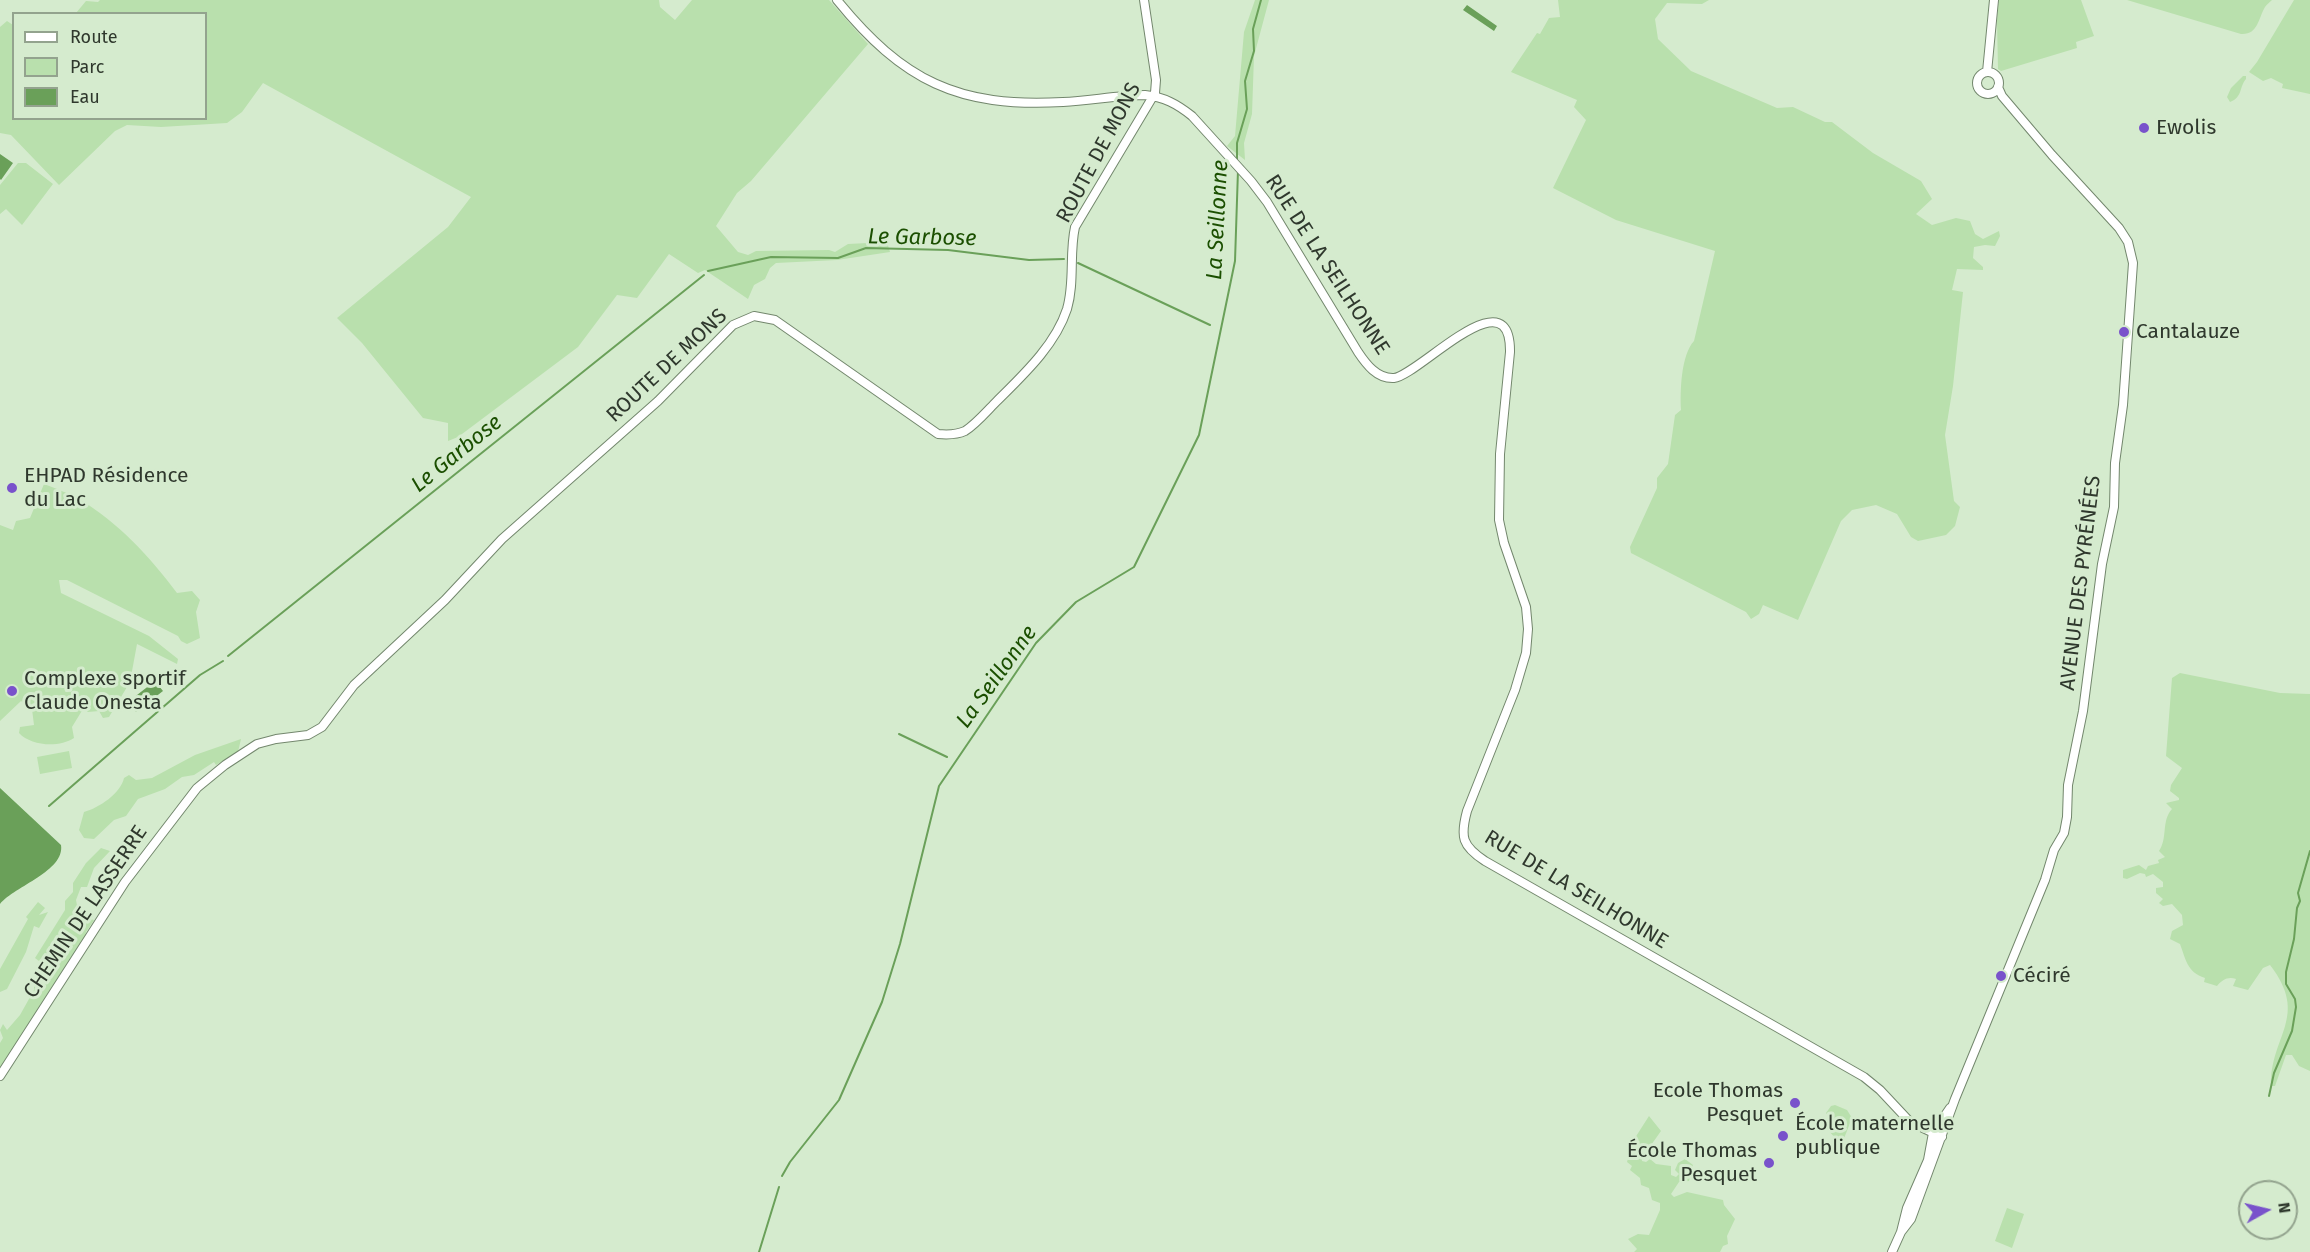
<!DOCTYPE html>
<html>
<head>
<meta charset="utf-8">
<style>
  body { margin:0 }
  #map { position:relative; width:2310px; height:1252px; overflow:hidden; background:#d5ebce; font-family:"Fira Sans",sans-serif }
  canvas { display:block }
  .legend { position:absolute; left:12px; top:12px; width:195px; height:108px; box-sizing:border-box; background:#d5ebce; border:2px solid #93a38e; margin:0; padding:8px 10px; list-style:none; font-size:18px; color:#2f382d }
  .legend li { display:flex; align-items:center; gap:12px; height:30px }
  .legend b { width:30px; border:2px solid #93a38e }
  .north { position:absolute; left:2238px; top:1180px; width:60px; height:60px; box-sizing:border-box; background:#d5ebce; border:2px solid #93a38e; border-radius:50%; rotate:82deg; font-size:16px; font-weight:700; line-height:24px; text-align:center; color:#2f382d }
  .north::after { content:''; display:block; margin:auto; width:21px; height:27px; background:#7952cb; clip-path:polygon(50% 0,100% 100%,50% 72%,0 100%) }
</style>
</head>
<body>
<div id="map">
<canvas width="2310" height="1252"></canvas>
<ul class="legend">
<li><b style="height:8px;background:#fff"></b>Route</li>
<li><b style="height:16px;background:#b9e0ad"></b>Parc</li>
<li><b style="height:16px;background:#6aa059"></b>Eau</li>
</ul>
<div class="north">N</div>
</div>
<script>
const context = document.querySelector('canvas').getContext('2d');
context.lineJoin = 'round';
function fillPath(path, color) {
  context.fillStyle = color;
  context.fill(path, 'evenodd');
}
function trace(path, color, width, dash) {
  context.strokeStyle = color;
  context.lineWidth = width;
  context.lineCap = dash ? 'butt' : 'round';
  context.setLineDash(dash || []);
  context.stroke(path);
}
function write(font, color, halo, rows, align = 'center') {
  context.font = font + ' "Fira Sans",sans-serif';
  context.lineWidth = 6;
  context.setLineDash([]);
  context.textBaseline = 'middle';
  context.strokeStyle = halo;
  context.fillStyle = color;
  for (const [text, x, y, turn = 0] of rows) {
    context.save();
    context.translate(x, y);
    context.rotate((+turn || 0) * Math.PI / 180);
    context.textAlign = isNaN(turn) ? turn : align;
    if (halo) context.strokeText(text, 0, 0);
    context.fillText(text, 0, 0);
    context.restore();
  }
}
fillPath(new Path2D(`
  M 100,0 L 659,0 L 660,7 L 675,20 L 692,0 L 829,0 L 868,44 L 751,181 L 737,193 L 716,226 L 738,252 L 748,255 L 756,251 L 829,250 L 835,252 L 848,244 L 887,242 L 890,252 L 837,260 L 776,263 L 770,268 L 765,279 L 754,285 L 748,299 L 705,270 L 698,273 L 669,254 L 637,298 L 617,295 L 578,347 L 458,437 L 448,441 L 448,423 L 423,418 L 362,343 L 337,318 L 448,227 L 471,197 L 263,83 L 242,112 L 227,123 L 161,127 L 127,125 L 115,131 L 59,185 L 11,135 L 0,133 L 0,27 L 7,21 L 13,25 L 14,118 L 206,118 L 206,14 L 76,13 L 86,1 L 98,2 Z
  M 1255,0 L 1269,0 L 1254,56 L 1252,114 L 1244,143 L 1245,160 L 1227,146 L 1235,136 L 1244,32 Z
  M 1558,0 L 1709,0 L 1702,4 L 1667,3 L 1655,19 L 1658,39 L 1691,71 L 1777,108 L 1793,107 L 1825,122 L 1832,122 L 1873,153 L 1921,181 L 1932,199 L 1916,214 L 1932,225 L 1956,218 L 1970,221 L 1975,234 L 1983,239 L 1999,231 L 2000,236 L 1995,246 L 1985,245 L 1974,247 L 1973,258 L 1983,267 L 1983,270 L 1957,269 L 1952,290 L 1963,292 L 1953,386 L 1945,435 L 1954,501 L 1960,507 L 1955,526 L 1946,535 L 1918,541 L 1911,537 L 1897,514 L 1876,505 L 1852,510 L 1841,521 L 1798,620 L 1763,605 L 1759,614 L 1751,619 L 1746,612 L 1631,553 L 1630,547 L 1657,488 L 1657,478 L 1668,464 L 1675,415 L 1681,410 C 1680,391 1681,355 1694,341 L 1715,251 L 1616,220 L 1553,188 L 1586,120 L 1574,107 L 1577,100 L 1511,72 L 1537,33 L 1540,34 L 1549,18 L 1560,17 Z
  M 1999,0 L 2081,0 L 2094,36 L 2076,42 L 2077,48 L 2001,71 L 1998,69 L 1997,21 Z
  M 2127,0 L 2272,0 C 2270,2 2267,4 2265,7 C 2258,19 2258,35 2241,34 Z
  M 2294,0 L 2310,0 L 2310,94 L 2282,88 L 2283,84 L 2271,78 L 2263,81 L 2249,72 L 2257,62 Z
  M 2243,76 L 2246,76 L 2246,79 C 2239,87 2243,97 2230,102 L 2227,97 L 2231,88 Z
  M 18,163 L 26,163 L 53,184 L 22,225 L 6,209 L 0,214 L 0,185 Z
  M 44,484 C 56,489 69,493 79,499 C 119,523 150,557 177,593 L 192,591 L 200,600 L 196,612 L 200,638 L 187,644 L 181,641 L 178,636 L 67,580 L 59,580 L 61,593 L 149,636 L 178,659 L 177,664 L 137,644 L 130,682 L 109,717 L 103,718 L 99,711 L 88,712 L 83,709 L 72,727 L 74,738 C 59,748 31,746 19,733 L 20,727 L 34,725 L 32,709 L 21,701 L 0,721 L 0,525 L 13,530 L 16,521 L 30,518 Z
  M 2180,673 L 2280,693 L 2310,694 L 2310,1071 L 2299,1066 L 2292,1055 L 2286,1055 L 2275,1086 L 2271,1086 C 2270,1035 2310,1017 2270,965 L 2263,968 L 2248,990 L 2233,986 L 2236,979 C 2228,976 2222,980 2217,986 L 2204,982 L 2205,978 C 2187,972 2186,960 2180,944 L 2170,939 L 2172,931 L 2183,925 L 2182,915 L 2172,904 L 2163,906 L 2159,903 L 2163,899 L 2156,893 L 2156,888 L 2163,887 L 2163,882 L 2153,874 L 2146,877 L 2145,874 L 2140,873 L 2127,879 L 2123,878 L 2123,870 L 2139,865 L 2146,870 L 2148,866 L 2159,863 L 2158,860 L 2165,857 L 2159,851 C 2168,838 2161,821 2172,809 L 2166,803 L 2179,800 L 2179,798 L 2170,791 L 2171,785 L 2182,768 L 2166,756 L 2172,678 Z
  M 241,739 L 238,752 L 216,765 L 214,762 L 194,775 L 182,777 L 165,789 L 138,799 L 126,816 L 114,820 L 94,839 L 84,838 L 79,830 L 84,812 C 99,808 121,793 124,778 L 129,775 L 136,780 L 152,778 L 195,755 Z
  M 69,751 L 72,768 L 40,774 L 37,757 Z
  M 101,848 L 110,851 L 94,868 L 87,887 L 81,887 L 76,900 L 79,916 L 94,920 L 86,932 L 84,944 L 0,1069 L 0,1043 L 3,1038 L 0,1030 L 3,1024 L 7,1030 L 20,1015 L 34,990 L 34,986 L 43,973 L 52,973 L 55,968 L 49,958 L 43,964 L 35,958 L 65,910 L 65,901 L 73,892 L 73,883 L 86,863 Z
  M 38,902 L 45,908 L 39,915 L 48,912 L 39,928 L 34,926 L 26,952 L 7,989 L 0,992 L 0,969 L 28,919 L 26,917 Z
  M 1835,1105 L 1847,1110 L 1852,1118 L 1843,1141 L 1839,1142 L 1827,1129 L 1829,1117 L 1826,1113 L 1831,1106 Z
  M 1649,1116 L 1661,1131 L 1649,1148 L 1641,1148 L 1642,1161 L 1646,1162 L 1650,1159 L 1656,1164 L 1671,1166 L 1671,1175 L 1676,1177 L 1679,1174 L 1675,1170 L 1678,1163 L 1685,1159 L 1693,1165 L 1689,1181 L 1679,1182 L 1671,1194 L 1674,1197 L 1687,1192 L 1723,1200 L 1724,1205 L 1735,1219 L 1727,1236 L 1728,1244 L 1723,1246 L 1720,1252 L 1634,1252 L 1637,1249 L 1628,1239 L 1638,1234 L 1649,1235 L 1660,1210 L 1660,1203 L 1652,1200 L 1649,1188 L 1641,1185 L 1640,1178 L 1630,1170 L 1632,1166 L 1627,1162 L 1633,1141 Z
  M 2007,1208 L 2024,1214 L 2012,1248 L 1995,1241 Z`), '#b9e0ad');
fillPath(new Path2D(`
  M 1467,5 L 1497,26 L 1494,31 L 1463,10 Z
  M 0,154 L 13,163 L 1,180 L 0,179 Z
  M 155,681 L 163,691 L 136,712 L 128,702 Z
  M 0,788 L 61,845 C 65,871 15,886 0,904 Z`), '#6aa059');
trace(new Path2D(`
  M 1237,162 L 1237,143 L 1247,109 L 1245,81 L 1254,51 L 1253,29 L 1261,0
  M 1078,263 L 1210,325
  M 708,271 L 771,257 L 838,258 L 866,248 L 948,250 L 1029,260 L 1064,259
  M 228,656 L 704,275
  M 899,734 L 947,757
  M 49,806 L 200,675 L 223,661
  M 2269,1096 L 2274,1073 L 2292,1031 L 2296,1007 L 2295,999 L 2286,984 L 2286,972 L 2294,939 L 2297,908 L 2300,901 L 2298,893 L 2310,851
  M 782,1176 L 790,1162 L 839,1100 L 882,1002 L 900,944 L 939,786 L 1036,643 L 1076,602 L 1134,567 L 1199,435 L 1235,261 L 1238,170
  M 759,1252 L 779,1187`), '#6aa059', 2);
const tertiary = new Path2D(`
  M 837,0 C 903,81 958,108 1063,102 C 1090,101 1117,95 1145,95 C 1164,97 1177,104 1192,116 L 1251,181 L 1267,202 L 1358,352 C 1366,364 1377,379 1394,378 C 1418,376 1511,273 1510,352 L 1500,454 L 1499,520 L 1504,543 L 1526,607 L 1528,629 L 1526,653 L 1515,690 L 1467,811 C 1460,837 1462,846 1485,861 L 1864,1077 L 1880,1090 L 1910,1122 L 1942,1137
  M 1987,72 L 1994,0
  M1977 83a11 11 0 1 1 22 0a11 11 0 1 1-22 0Z
  M 0,1076 L 125,882 L 197,788 L 225,765 L 257,744 L 276,739 L 308,735 L 322,727 L 354,685 L 445,600 L 502,539 L 658,401 L 733,325 L 754,316 L 775,320 L 938,434 C 948,435 956,435 965,431 C 976,424 986,412 995,403 C 1022,376 1055,346 1067,309 C 1075,282 1069,254 1075,227 L 1155,93 L 1156,80 L 1144,0
  M 1901,1232 L 1907,1208 L 1928,1160 L 1933,1133 L 1950,1108
  M 1892,1252 L 1901,1232 L 1911,1219 L 1955,1099 L 2045,880 L 2054,850 L 2064,833 L 2067,817 L 2068,785 L 2083,711 L 2102,564 L 2114,507 L 2115,463 L 2123,405 L 2133,263 L 2128,242 L 2119,228 L 2052,155 L 2002,96 L 1998,87`);
trace(tertiary, '#73876d', 10);
trace(tertiary, '#fff', 8);
for (const [x, y, r, color] of [
  [2144,128,6,"#7952cb"],
  [2124,332,6,"#7952cb"],
  [12,488,6,"#7952cb"],
  [12,691,6,"#7952cb"],
  [2001,976,6,"#7952cb"],
  [1795,1103,6,"#7952cb"],
  [1783,1136,6,"#7952cb"],
  [1769,1163,6,"#7952cb"]
]) {
  const dot = new Path2D();
  dot.arc(x, y, r, 0, 2 * Math.PI);
  context.fillStyle = color;
  context.fill(dot);
  trace(dot, '#d5ebce', 2);
}
write('21px', '#2f382d', '#d5ebce', [
  ["Ewolis",2156,128],
  ["Cantalauze",2136,332],
  ["EHPAD Résidence",24,476],
  ["du Lac",24,500],
  ["Complexe sportif",24,679],
  ["Claude Onesta",24,703],
  ["Céciré",2013,976],
  ["Ecole Thomas",1783,1091,"right"],
  ["Pesquet",1783,1115,"right"],
  ["École maternelle",1795,1124],
  ["publique",1795,1148],
  ["École Thomas",1757,1151,"right"],
  ["Pesquet",1757,1175,"right"]
], 'left');
write('21px', '#2f382d', '#d5ebce', [
  ["ROUTE DE MONS",1099,153,-62],
  ["RUE DE LA SEILHONNE",1327,265,57],
  ["ROUTE DE MONS",667,366,-43],
  ["AVENUE DES PYRÉNÉES",2081,583,-83],
  ["RUE DE LA SEILHONNE",1576,890,31],
  ["CHEMIN DE LASSERRE",86,912,-56]
]);
write('italic 22px', '#1b4f01', '#d5ebce', [
  ["La Seillonne",1218,220,-87],
  ["Le Garbose",922,238,1],
  ["Le Garbose",457,454,-39],
  ["La Seillonne",997,677,-54]
]);
</script>
</body>
</html>
